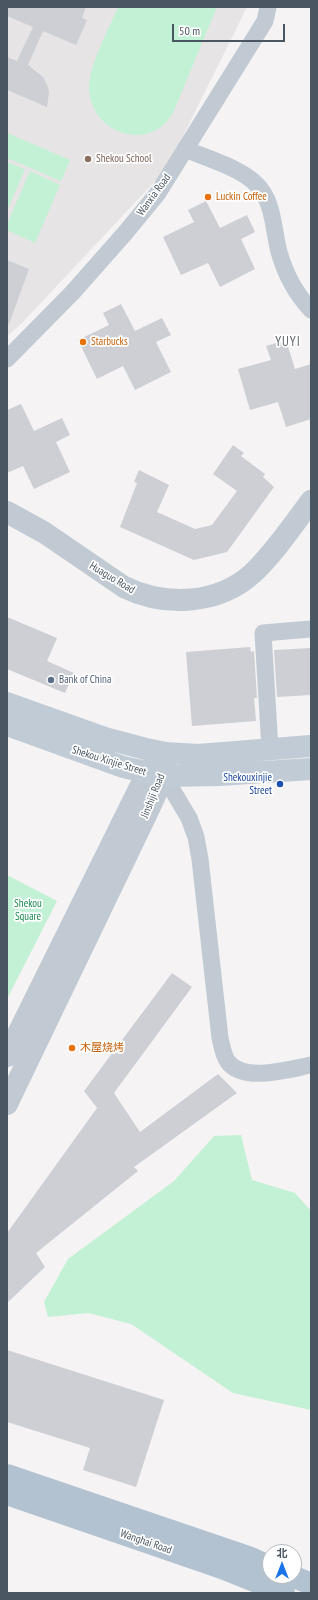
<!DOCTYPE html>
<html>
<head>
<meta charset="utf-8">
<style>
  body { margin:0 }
  #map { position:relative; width:318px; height:1600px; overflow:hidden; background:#f5f3f3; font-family:"PT Sans Narrow","Noto Sans SC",sans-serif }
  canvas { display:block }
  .frame { position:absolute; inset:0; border:8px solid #4a5661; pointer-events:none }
  .north { position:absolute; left:262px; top:1544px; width:40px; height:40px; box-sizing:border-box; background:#fff; border:1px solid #b7bbc0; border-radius:50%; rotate:0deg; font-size:11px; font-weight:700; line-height:16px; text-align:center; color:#4a5661 }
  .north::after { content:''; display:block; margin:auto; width:14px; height:18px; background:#1a73e8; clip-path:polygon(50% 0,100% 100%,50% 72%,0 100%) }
  .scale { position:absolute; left:172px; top:24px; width:113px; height:18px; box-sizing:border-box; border:2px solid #4a5661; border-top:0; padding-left:5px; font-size:12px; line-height:14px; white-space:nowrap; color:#4a5661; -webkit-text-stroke:3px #fff; paint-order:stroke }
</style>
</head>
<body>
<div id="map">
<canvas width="318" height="1600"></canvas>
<div class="frame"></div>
<div class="north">北</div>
<div class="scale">50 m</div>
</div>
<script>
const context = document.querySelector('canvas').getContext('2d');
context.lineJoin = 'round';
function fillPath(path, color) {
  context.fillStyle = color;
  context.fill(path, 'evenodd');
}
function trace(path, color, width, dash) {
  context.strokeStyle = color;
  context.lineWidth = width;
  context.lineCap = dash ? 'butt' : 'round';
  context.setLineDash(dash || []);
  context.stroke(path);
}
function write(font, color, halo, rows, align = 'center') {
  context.font = font + ' "PT Sans Narrow","Noto Sans SC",sans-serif';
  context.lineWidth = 3.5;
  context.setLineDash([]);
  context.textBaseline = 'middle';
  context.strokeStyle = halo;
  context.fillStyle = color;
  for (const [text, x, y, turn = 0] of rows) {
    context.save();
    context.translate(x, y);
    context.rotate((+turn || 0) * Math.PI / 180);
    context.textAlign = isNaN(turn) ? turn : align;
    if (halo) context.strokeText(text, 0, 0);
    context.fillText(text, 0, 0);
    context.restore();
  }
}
fillPath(new Path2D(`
  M 7,7 L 247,7 L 181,140 L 158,178 L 22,323 L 7,336 Z`), '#e6e4e5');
fillPath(new Path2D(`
  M 118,7 L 217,7 L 173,113 C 149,154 90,133 89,88 C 89,66 109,28 118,7 Z
  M 7,133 L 70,160 L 61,181 L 7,158 Z
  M 7,162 L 25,169 L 7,211 Z
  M 30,171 L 60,185 L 35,243 L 7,230 L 7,224 Z
  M 7,875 L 57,901 L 7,999 Z
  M 241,1135 L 252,1180 L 295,1193 L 311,1211 L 311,1410 L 233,1393 L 131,1324 L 88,1313 L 48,1317 L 44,1302 L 68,1259 L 174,1181 L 214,1136 Z`), '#c3f1d5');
fillPath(new Path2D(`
  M 7,7 L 86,7 L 82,18 L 87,20 L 76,45 L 43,31 L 28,65 L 43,77 L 48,87 L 49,93 L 47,107 L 7,90 L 7,57 L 17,61 L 33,27 L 7,16 Z
  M 206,201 L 220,228 L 247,215 L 255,232 L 241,239 L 255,269 L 220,287 L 208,263 L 181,275 L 163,237 L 194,222 L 188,210 Z
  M 7,260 L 29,269 L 9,324 L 7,324 Z
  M 121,304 L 135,331 L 162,318 L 171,335 L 156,342 L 171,372 L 135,390 L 123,366 L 97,379 L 78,340 L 109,325 L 103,313 Z
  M 286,340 L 295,369 L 311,364 L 311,419 L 286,427 L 278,402 L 250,410 L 238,369 L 271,360 L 266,346 Z
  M 21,404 L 34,431 L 62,418 L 70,435 L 56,442 L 70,472 L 34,489 L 23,466 L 7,473 L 7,410 Z
  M 233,445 L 244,453 L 241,456 L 265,474 L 263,477 L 274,487 L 227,552 L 194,560 L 120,527 L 137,483 L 134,482 L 139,470 L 169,485 L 157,512 L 195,529 L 212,525 L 237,491 L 213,474 Z
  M 7,617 L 57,638 L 47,661 L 74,673 L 65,693 L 7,669 Z
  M 250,647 L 251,652 L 254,651 L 257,698 L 254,698 L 256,721 L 192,726 L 186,652 Z
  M 311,648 L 311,695 L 277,697 L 274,650 Z
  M 172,973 L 192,987 L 114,1093 L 140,1132 L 218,1074 L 237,1093 L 134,1167 L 138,1171 L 36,1253 L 45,1267 L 7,1303 L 7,1233 L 97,1108 L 84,1091 Z
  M 7,1350 L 164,1400 L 136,1487 L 83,1470 L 90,1448 L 7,1422 Z`), '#cdcfd5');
trace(new Path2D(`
  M 185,149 C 206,158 241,168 256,184 C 274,201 273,229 279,252 C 285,273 296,294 311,310
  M 7,359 L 73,292 L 126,232 L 158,193 L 265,21 L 268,7
  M 270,749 L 263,633 L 311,629
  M 164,776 L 189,818 L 196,837 L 200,859 L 220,1038 C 222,1046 223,1055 228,1062 C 244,1083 290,1069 311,1065`), '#c1cad2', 17);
trace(new Path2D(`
  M 7,512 L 45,533 L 124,587 C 165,607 218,605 253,573 C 275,552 293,525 311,501
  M 7,1056 L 147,773 L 160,759
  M 7,1104 L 147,813 L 164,776 L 165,757`), '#c1cad2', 22);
trace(new Path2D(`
  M 7,703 L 108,739 L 146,749 L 166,753 L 198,755 L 311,746
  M 7,725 L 123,767 L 164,776 L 219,775 L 311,769`), '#c1cbd6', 22);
trace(new Path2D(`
  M 7,1475 L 251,1558 L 270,1567
  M 7,1494 L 222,1568 L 284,1593
  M 292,1576 L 311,1584`), '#b3c2d1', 22);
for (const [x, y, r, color] of [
  [88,159,4,"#8d6e63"],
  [208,197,4,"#e8710a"],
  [83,342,4,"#e8710a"],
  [51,680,4,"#5c6f8a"],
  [280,784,4,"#1a4fb4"],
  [72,1048,4,"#e8710a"]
]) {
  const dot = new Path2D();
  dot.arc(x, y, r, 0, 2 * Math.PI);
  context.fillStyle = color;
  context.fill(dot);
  trace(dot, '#fff', 1.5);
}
write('11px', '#785e54', '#fff', [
  ["Shekou School",96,159]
], 'left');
write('11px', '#4a5661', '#fff', [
  ["Wanxia Road",154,195,-54],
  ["Huaguo Road",112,578,31],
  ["Shekou Xinjie Street",109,761,17],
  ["Jinshiji Road",153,796,-68],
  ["Wanghai Road",146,1542,19]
]);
write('11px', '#c56008', '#fff', [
  ["Luckin Coffee",216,197],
  ["Starbucks",91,342],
  ["木屋烧烤",80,1048]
], 'left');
write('11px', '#4e5e75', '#fff', [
  ["Bank of China",59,680]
], 'left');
write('11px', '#164399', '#fff', [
  ["Shekouxinjie",272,778],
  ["Street",272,791]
], 'right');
write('11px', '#17864f', '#fff', [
  ["Shekou",28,904],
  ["Square",28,917]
]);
context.letterSpacing = '1px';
write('13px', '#5f6368', '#fff', [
  ["YUYI",288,342]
]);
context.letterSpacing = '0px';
</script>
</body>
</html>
